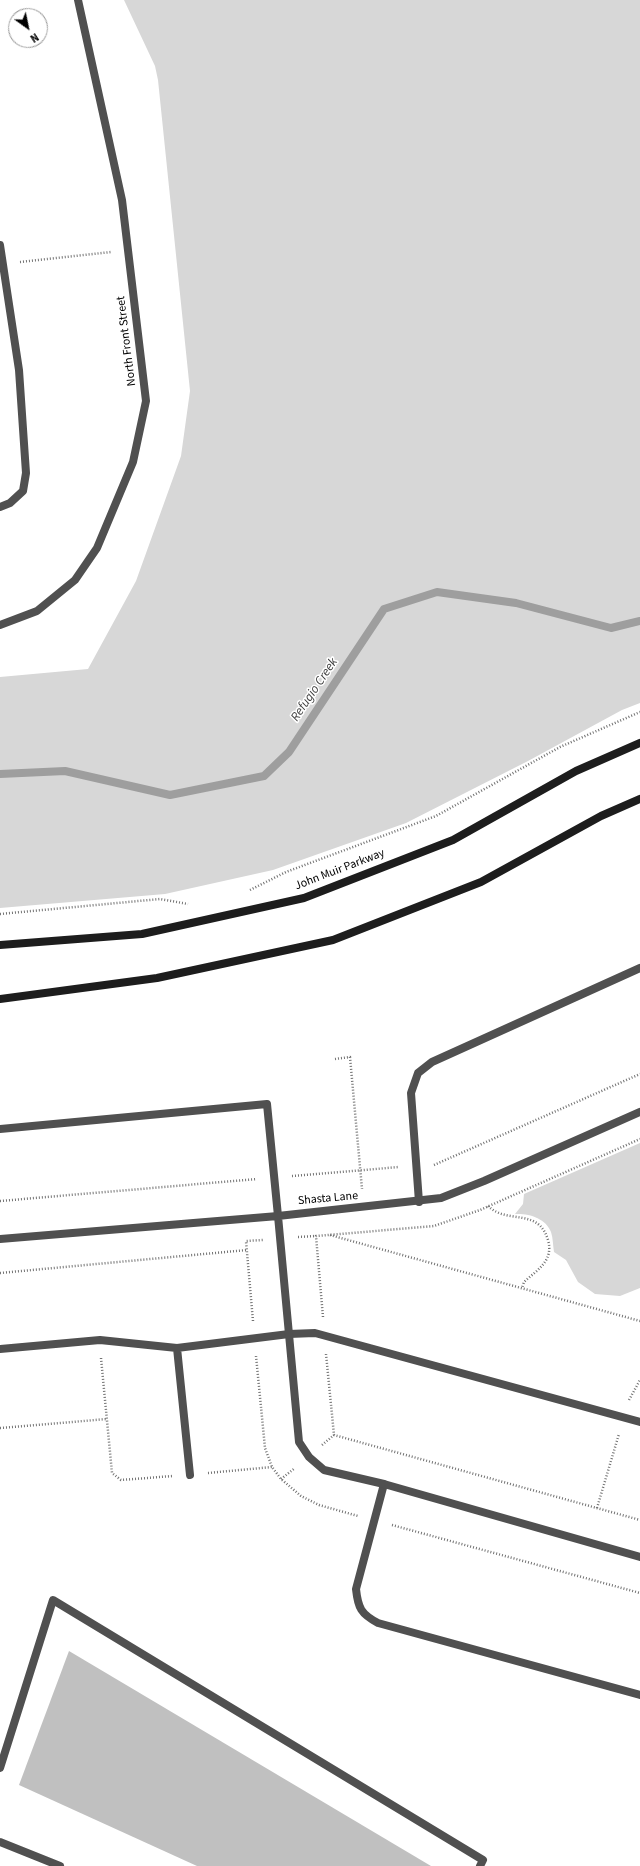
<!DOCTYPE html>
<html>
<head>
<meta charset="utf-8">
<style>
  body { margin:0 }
  #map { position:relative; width:640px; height:1866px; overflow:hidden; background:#fff; font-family:"Source Sans 3",sans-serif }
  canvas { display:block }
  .north { position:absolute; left:8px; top:8px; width:40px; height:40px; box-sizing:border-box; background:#fff; border:1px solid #999; border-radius:50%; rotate:147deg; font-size:11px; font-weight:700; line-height:16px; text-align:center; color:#000 }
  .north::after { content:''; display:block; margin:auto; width:14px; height:18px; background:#000; clip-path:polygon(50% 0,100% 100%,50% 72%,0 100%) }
</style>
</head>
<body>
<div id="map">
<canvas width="640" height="1866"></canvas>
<div class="north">N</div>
</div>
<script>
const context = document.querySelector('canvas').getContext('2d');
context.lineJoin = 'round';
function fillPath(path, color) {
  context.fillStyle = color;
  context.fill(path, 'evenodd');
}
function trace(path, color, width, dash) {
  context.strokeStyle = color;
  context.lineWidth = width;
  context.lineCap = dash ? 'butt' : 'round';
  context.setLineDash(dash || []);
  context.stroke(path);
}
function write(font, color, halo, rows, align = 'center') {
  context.font = font + ' "Source Sans 3",sans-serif';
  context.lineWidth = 3;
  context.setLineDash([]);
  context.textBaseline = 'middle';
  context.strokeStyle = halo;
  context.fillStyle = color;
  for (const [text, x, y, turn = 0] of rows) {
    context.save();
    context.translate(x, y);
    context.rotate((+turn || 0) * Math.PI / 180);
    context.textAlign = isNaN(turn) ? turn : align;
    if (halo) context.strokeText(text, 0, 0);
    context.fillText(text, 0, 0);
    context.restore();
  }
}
fillPath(new Path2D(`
  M 124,0 L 640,0 L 640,703 L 622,710 L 528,761 L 406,823 L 273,870 L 165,894 L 0,908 L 0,677 L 88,669 L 136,581 L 181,456 L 190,391 L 158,80 L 155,66 Z
  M 640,1143 L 640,1288 L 620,1296 L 595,1294 L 578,1282 L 566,1260 L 554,1252 C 553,1246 553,1238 551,1232 C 546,1218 528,1213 515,1214 L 523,1204 L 524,1194 Z`), '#d7d7d7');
trace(new Path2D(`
  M 0,774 L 65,771 L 170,795 L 264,776 L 289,752 L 384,609 L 437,592 L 516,603 L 611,628 L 640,621`), '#9e9e9e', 8);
fillPath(new Path2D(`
  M 69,1651 L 431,1866 L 197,1866 L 19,1785 Z`), '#c0c0c0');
trace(new Path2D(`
  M 20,262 L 111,252
  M 250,890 L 286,872 L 436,816 L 560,747 L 640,712
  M 0,914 L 160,899 L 188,904
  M 335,1059 L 350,1057 L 362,1189
  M 434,1165 L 640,1074
  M 292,1176 L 399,1167
  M 0,1201 L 257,1179
  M 488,1206 C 508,1225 538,1207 548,1240 C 554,1261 537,1270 524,1282 L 522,1288
  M 330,1235 L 640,1321
  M 298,1237 L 316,1236
  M 0,1273 L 247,1250
  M 323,1317 L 316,1236 L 434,1226 L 480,1210 L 640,1139
  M 253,1321 L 246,1241 L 263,1240
  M 326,1354 L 334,1435 L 640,1520
  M 256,1356 L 265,1448 L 272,1467 L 281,1479 L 301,1496 L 319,1505 L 358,1516
  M 101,1358 L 112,1473 L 121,1480 L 173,1476
  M 629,1400 L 640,1380
  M 0,1428 L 107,1419
  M 322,1445 L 334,1435
  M 208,1473 L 272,1467
  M 281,1479 L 295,1468
  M 597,1508 L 619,1434
  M 392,1525 L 640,1593`), '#727272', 2.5, [1, 2]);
trace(new Path2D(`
  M 0,245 L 19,370 L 26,473 L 23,491 L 10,503 L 0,507
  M 0,1129 L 267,1104 L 278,1216
  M 419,1202 L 411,1093 L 418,1073 L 432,1062 L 640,968
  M 177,1348 L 190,1475
  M 0,1349 L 100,1340 L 177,1348 L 289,1334 L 315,1333 L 640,1422
  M 384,1484 L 356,1589 C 358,1608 361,1614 378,1623 L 640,1695
  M 0,1768 L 53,1600 L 483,1860 L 480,1866
  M 0,1842 L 60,1866`), '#505050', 8);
trace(new Path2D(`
  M 0,625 L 37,611 L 75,580 L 97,548 L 133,462 L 146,401 L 122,200 L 78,0
  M 278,1216 L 299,1442 L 309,1457 L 324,1470 L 384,1484 L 640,1557
  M 0,1239 L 278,1216 L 441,1198 L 484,1181 L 640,1112`), '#505050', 8);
trace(new Path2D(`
  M 0,945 L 142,934 L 304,898 L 453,840 L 576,771 L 640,743
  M 0,999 L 157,978 L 333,940 L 481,882 L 601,816 L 640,799`), '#1d1d1d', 8);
write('12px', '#000', '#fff', [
  ["North Front Street",127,341,-97],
  ["John Muir Parkway",340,870,-21],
  ["Shasta Lane",328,1199,-5]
]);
write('italic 13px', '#3f3f3f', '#fff', [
  ["Refugio Creek",315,690,-56]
]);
</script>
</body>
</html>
